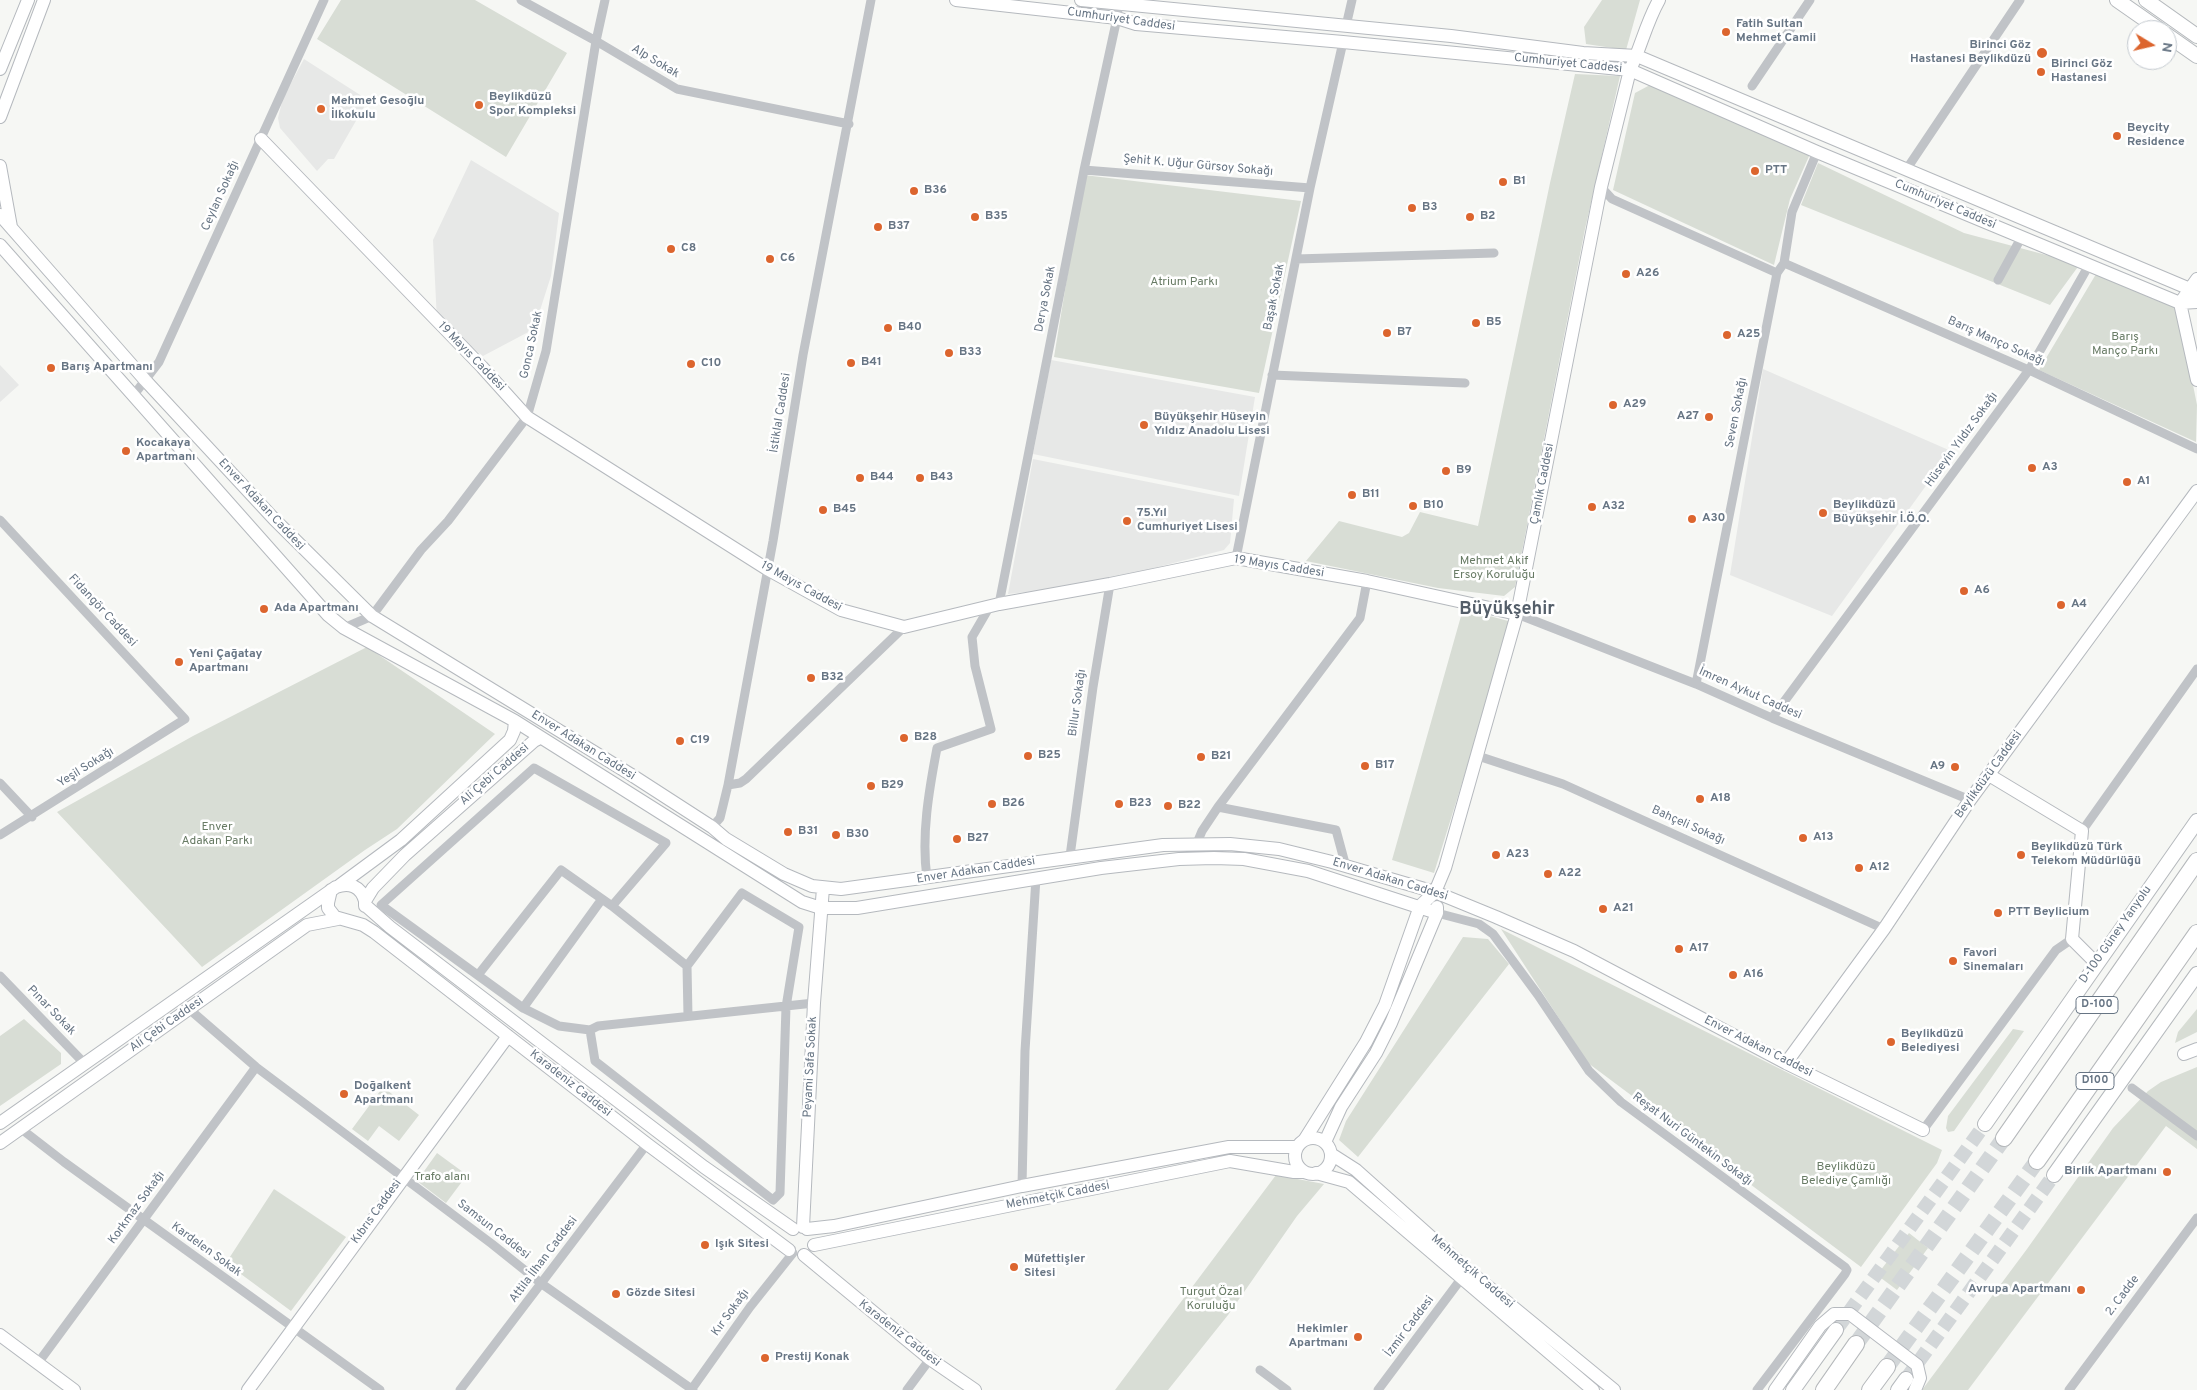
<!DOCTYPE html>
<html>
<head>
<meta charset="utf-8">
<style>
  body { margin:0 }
  #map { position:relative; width:2197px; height:1390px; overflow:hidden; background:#f6f7f4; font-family:Overpass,sans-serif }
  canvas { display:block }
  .north { position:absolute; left:2127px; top:20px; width:50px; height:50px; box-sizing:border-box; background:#fff; border:1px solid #c2c8ce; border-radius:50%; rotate:99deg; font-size:14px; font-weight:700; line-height:20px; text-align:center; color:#677584 }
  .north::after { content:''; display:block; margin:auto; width:18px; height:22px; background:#dc652e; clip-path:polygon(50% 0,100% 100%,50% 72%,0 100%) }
</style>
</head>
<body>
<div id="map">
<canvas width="2197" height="1390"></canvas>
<div class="north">N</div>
</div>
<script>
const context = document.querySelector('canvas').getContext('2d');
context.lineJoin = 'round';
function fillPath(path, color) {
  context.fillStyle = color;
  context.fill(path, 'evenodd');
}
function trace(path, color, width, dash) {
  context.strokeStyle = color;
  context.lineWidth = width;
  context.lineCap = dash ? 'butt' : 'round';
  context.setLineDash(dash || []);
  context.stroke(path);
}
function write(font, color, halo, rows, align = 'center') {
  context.font = font + ' Overpass,sans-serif';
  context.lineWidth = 5;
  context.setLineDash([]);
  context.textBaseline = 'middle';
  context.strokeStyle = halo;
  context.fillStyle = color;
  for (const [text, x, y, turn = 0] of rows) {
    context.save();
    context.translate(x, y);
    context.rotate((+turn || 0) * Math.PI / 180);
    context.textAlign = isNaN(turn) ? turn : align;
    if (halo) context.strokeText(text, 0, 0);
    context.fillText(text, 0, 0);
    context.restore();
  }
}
fillPath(new Path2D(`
  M 304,59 L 368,100 L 334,159 L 328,159 L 317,171 L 280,128 L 278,118 L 283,98 Z
  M 471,160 L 559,213 L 551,276 L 534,329 L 483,356 L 437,321 L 433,240 Z
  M 1051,360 L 1255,397 L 1239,496 L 1033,454 Z
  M 0,365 L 19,385 L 0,402 Z
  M 1763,369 L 1951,451 L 1832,616 L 1730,575 Z
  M 1033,459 L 1234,499 L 1230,543 L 1224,550 L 1084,586 L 1008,594 Z`), '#e7e8e7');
fillPath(new Path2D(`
  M 341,0 L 475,0 L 567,53 L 506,157 L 317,39 Z
  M 1602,0 L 1640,0 L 1626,50 L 1586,44 L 1584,27 Z
  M 1575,74 L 1620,76 L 1585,229 L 1515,587 L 1504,596 L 1438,588 L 1306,561 L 1339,521 L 1402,537 L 1409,533 L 1420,512 L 1478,526 L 1550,183 Z
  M 1650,85 L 1810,154 L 1790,199 L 1774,265 L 1613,190 L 1635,93 Z
  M 1818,163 L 1964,233 L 2080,264 L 2050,305 L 1801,205 Z
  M 1084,175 L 1301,201 L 1259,393 L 1054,357 Z
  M 2099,269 L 2177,305 L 2197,405 L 2196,442 L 2039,370 Z
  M 1463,609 L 1512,622 L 1434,873 L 1392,860 Z
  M 367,647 L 495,734 L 397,829 L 365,850 L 202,967 L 57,812 L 193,736 Z
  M 1501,929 L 1942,1150 L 1937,1163 L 1861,1267 L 1588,1063 Z
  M 1463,937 L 1488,939 L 1509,964 L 1358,1157 L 1339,1140 L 1346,1121 Z
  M 2197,1009 L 2197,1032 L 2175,1043 L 2178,1032 Z
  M 24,1019 L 61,1053 L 61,1064 L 0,1106 L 0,1036 Z
  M 2013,1029 L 2024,1031 L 1954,1131 L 1948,1132 L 1946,1128 L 1948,1116 Z
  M 2197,1067 L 2197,1149 L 2166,1126 L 1968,1390 L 1922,1390 L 2027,1249 L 2113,1128 L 2148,1091 L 2161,1082 Z
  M 383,1087 L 419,1115 L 399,1141 L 379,1126 L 368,1141 L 352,1129 Z
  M 437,1153 L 467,1175 L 446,1203 L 417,1181 Z
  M 1276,1175 L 1324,1184 L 1297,1216 L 1228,1315 L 1168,1390 L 1115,1390 Z
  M 274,1189 L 346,1237 L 291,1311 L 226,1263 Z
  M 1909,1233 L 1928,1248 L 1897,1290 L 1877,1275 Z`), '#d8ddd5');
trace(new Path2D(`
  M 1836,1330 L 1985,1124
  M 1906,1379 L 2054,1175`), '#d2d6d8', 14, [14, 7]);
trace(new Path2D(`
  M 1856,1344 L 2004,1138
  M 1887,1367 L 2037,1161`), '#d2d6d8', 16, [16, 8]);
const secondary = new Path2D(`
  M 956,0 L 1117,18 L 1136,24 L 1343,42 L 1630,70 L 1817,152 L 2180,303 L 2197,302
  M 1081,0 L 1451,36 L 1583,53 L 1637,56 L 2190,289 L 2197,299
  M 0,69 L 28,0
  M 0,117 L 44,0
  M 261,139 L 482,367 L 527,417 L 767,569 L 841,610 L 904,627 L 999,604 L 1110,584 L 1236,558 L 1367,581 L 1517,614
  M 0,166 L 11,227
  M 0,215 L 145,380 L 274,519 L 372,616 L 630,774 L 712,827 L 726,839 L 784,874 L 812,886 L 841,889 L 1163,845 L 1230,844 L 1279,849 L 1332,862 L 1435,892 L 1496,917 L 1574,951 L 1786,1063 L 1923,1130
  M 0,245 L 328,615 L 344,628 L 515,721 L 802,902 L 821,908 L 857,908 L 1101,868 L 1179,859 L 1214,858 L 1244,859 L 1308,871 L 1437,913
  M 2197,279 L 2180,303 L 2197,380
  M 1989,775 L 2082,831 L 2072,939 L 2096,963
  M 340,885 L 401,840 L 510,740 L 514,731 L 515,721
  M 331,890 L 328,903 L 328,908 L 335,917 L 363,925 L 374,932 L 647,1144 L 789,1250
  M 365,905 L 390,927 L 704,1167 L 793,1229
  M 365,906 L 365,901 L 373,888 L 405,855 L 534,741 L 540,738
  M 2184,1054 L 2197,1049
  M 1786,1063 L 1884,929 L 1970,800 L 2197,491
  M 0,1123 L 336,887 C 349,882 361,886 365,901
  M1295 1156a18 18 0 1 1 36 0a18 18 0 1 1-36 0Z
  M 1305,1139 L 1366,1042 L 1385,1005 L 1420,906 L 1435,892 L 1445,868 L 1517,614 L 1601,187 L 1630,70 C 1641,47 1646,23 1659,0
  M 1325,1142 L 1341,1107 L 1376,1053 L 1391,1023 L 1437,913 L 1437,907
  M 0,1143 L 307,925 L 338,919
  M 1331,1154 L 1356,1170 L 1469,1271 L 1614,1390
  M 1316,1173 L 1349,1182 L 1593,1390
  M 803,1227 L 814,1003 L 823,888
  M 807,1229 L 834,1226 L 1022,1186 L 1229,1147 L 1297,1147
  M 814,1245 L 1230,1161 L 1294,1172 L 1302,1172
  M 804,1255 L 930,1359 L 975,1390
  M 0,1335 L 74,1390
  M 248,1390 L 508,1036
  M 1775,1390 L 1820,1326 L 1834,1314 L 1850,1314 L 1917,1365 L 1920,1378 L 1915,1390`);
const primary = new Path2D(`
  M 2117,0 L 2160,30
  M 2146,0 L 2197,36
  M 2167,35 L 2197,56
  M 1985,1124 L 2197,821
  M 2054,1175 L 2197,974
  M 1793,1390 L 1836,1330
  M 1898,1390 L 1906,1379`);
const highway = new Path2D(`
  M 2004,1138 L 2197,861
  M 2037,1161 L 2197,933
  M 1824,1390 L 1856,1344
  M 1870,1390 L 1887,1367`);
trace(secondary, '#b5b9be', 14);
trace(primary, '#b5b9bd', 16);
trace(highway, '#b5b8bb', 18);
trace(new Path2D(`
  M 521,0 L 596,41 L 677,89 L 849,124
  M 1346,26 L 1352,0
  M 1752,86 L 1810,0
  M 1084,170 L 1310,188
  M 1906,170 L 2020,0
  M 1601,187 L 1612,199 L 1777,273
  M 1296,259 L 1494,253
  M 1784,263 L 2029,370 L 2197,449
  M 1998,280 L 2021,238
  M 1272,375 L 1465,383
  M 133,396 L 159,362 L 324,0
  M 0,520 L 185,719 L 0,835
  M 1236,558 L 1310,188 L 1343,42
  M 999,604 L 1084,170 L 1117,18 L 1119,0
  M 1517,614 L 1696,684 L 1772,718 L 1970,800
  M 344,628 L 372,616 L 421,550 L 448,521 L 527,417 L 546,351 L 596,41 L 605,0
  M 1696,684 L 1777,273 L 1784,263 L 1792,212 L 1817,152
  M 1772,718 L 2029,370 L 2089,265
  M 1478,756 L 1563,784 L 1884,929
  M 0,783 L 32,817
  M 728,785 L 740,783 L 746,779 L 904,627
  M 1218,807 L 1336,830 L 1346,867
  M 712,827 L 720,818 L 728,785 L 773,541 L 803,355 L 871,0
  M 2082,831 L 2197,669
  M 1197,843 L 1202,831 L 1218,807 L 1360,618 L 1367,581
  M 1070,856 L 1093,687 L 1110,584
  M 927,878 C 921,836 929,790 937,748 L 991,729 L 975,666 L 972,637 L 990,606
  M 612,906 L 666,843 L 534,768 L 381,905 L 523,1008 L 559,1026 L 590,1030 L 598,1026 L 814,1003
  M 1437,913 L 1479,924 L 1493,934 L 1538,995 L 1589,1071 L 1621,1102 L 1845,1267 L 1847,1270 L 1845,1274 L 1757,1390
  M 687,966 L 688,1016
  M 478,975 L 561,870 L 612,906 L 687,966 L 742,893 L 799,927 L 786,1007 L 780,1193 L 773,1200 L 595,1061 L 590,1030
  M 0,976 L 85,1064
  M 523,1008 L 602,899
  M 189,1009 L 256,1067 L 492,1244 L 542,1284 L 693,1390
  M 2132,1088 L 2197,1136
  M 20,1128 L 64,1162 L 380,1390
  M 1923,1130 L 2056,950 L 2072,939
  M 1022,1186 L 1025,1051 L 1036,878
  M 38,1363 L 256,1067
  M 1260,1370 L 1287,1390
  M 460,1390 L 647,1144
  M 691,1390 L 750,1307 L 793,1253
  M 907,1390 L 930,1359
  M 1378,1390 L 1461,1279
  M 2069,1390 L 2197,1218`), '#c0c3c7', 9);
trace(secondary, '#fff', 12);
trace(primary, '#fff', 14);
trace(highway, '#fff', 16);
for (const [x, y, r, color] of [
  [1726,32,5,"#dc652e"],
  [2042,53,6,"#dc652e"],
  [2041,72,5,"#dc652e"],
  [479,105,5,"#dc652e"],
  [321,109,5,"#dc652e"],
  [2117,136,5,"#dc652e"],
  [1755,171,5,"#dc652e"],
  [1503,182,5,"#dc652e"],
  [914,191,5,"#dc652e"],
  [1412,208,5,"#dc652e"],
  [975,217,5,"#dc652e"],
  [1470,217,5,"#dc652e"],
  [878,227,5,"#dc652e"],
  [671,249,5,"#dc652e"],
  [770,259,5,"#dc652e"],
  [1626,274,5,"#dc652e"],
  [1476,323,5,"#dc652e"],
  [888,328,5,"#dc652e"],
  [1387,333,5,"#dc652e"],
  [1727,335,5,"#dc652e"],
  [949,353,5,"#dc652e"],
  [851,363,5,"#dc652e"],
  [691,364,5,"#dc652e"],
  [51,368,5,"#dc652e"],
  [1613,405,5,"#dc652e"],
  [1709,417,5,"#dc652e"],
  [1144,425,5,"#dc652e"],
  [126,451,5,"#dc652e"],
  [2032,468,5,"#dc652e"],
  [1446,471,5,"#dc652e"],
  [860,478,5,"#dc652e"],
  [920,478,5,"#dc652e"],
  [2127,482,5,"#dc652e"],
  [1352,495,5,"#dc652e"],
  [1413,506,5,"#dc652e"],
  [1592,507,5,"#dc652e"],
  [823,510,5,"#dc652e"],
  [1823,513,5,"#dc652e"],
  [1692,519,5,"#dc652e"],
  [1127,521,5,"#dc652e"],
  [1964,591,5,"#dc652e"],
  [2061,605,5,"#dc652e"],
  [264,609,5,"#dc652e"],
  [179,662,5,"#dc652e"],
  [811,678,5,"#dc652e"],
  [904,738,5,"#dc652e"],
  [680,741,5,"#dc652e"],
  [1028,756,5,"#dc652e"],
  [1201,757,5,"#dc652e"],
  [1365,766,5,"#dc652e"],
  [1955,767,5,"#dc652e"],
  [871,786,5,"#dc652e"],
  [1700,799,5,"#dc652e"],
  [992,804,5,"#dc652e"],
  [1119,804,5,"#dc652e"],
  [1168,806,5,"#dc652e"],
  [788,832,5,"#dc652e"],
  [836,835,5,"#dc652e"],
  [1803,838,5,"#dc652e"],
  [957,839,5,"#dc652e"],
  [1496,855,5,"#dc652e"],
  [2021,855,5,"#dc652e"],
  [1859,868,5,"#dc652e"],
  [1548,874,5,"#dc652e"],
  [1603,909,5,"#dc652e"],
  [1998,913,5,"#dc652e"],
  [1679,949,5,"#dc652e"],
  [1953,961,5,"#dc652e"],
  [1733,975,5,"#dc652e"],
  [1891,1042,5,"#dc652e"],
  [344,1094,5,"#dc652e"],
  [2167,1172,5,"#dc652e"],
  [705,1245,5,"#dc652e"],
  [1014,1267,5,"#dc652e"],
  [2081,1290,5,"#dc652e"],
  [616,1294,5,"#dc652e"],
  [1358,1337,5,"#dc652e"],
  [765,1358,5,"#dc652e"]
]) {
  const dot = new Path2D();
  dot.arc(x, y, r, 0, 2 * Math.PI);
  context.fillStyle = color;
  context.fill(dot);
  trace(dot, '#fff', 2);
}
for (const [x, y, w] of [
  [2097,1005,42],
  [2095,1081,38]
]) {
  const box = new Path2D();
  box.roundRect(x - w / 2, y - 8.5, w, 17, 4);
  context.fillStyle = '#fff';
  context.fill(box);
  trace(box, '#677584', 1);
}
write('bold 11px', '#677584', null, [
  ["D-100",2097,1005],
  ["D100",2095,1081]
]);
write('12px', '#677584', '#fff', [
  ["Cumhuriyet Caddesi",1121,20,8],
  ["Alp Sokak",655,62,31],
  ["Cumhuriyet Caddesi",1568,64,6],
  ["Şehit K. Uğur Gürsoy Sokağı",1198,166,5],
  ["Ceylan Sokağı",221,196,-66],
  ["Cumhuriyet Caddesi",1945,205,23],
  ["Başak Sokak",1275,297,-79],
  ["Derya Sokak",1046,299,-79],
  ["Barış Manço Sokağı",1996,342,24],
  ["Gonca Sokak",532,345,-78],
  ["19 Mayıs Caddesi",471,357,46],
  ["İstiklal Caddesi",781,413,-81],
  ["Seven Sokağı",1737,413,-79],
  ["Hüseyin Yıldız Sokağı",1962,440,-54],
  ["Çamlık Caddesi",1543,484,-79],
  ["Enver Adakan Caddesi",261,505,47],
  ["19 Mayıs Caddesi",1279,567,9],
  ["19 Mayıs Caddesi",801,587,29],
  ["Fidangör Caddesi",102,611,47],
  ["İmren Aykut Caddesi",1750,694,24],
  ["Billur Sokağı",1078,703,-82],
  ["Enver Adakan Caddesi",583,746,32],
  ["Yeşil Sokağı",86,768,-32],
  ["Ali Çebi Caddesi",495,775,-41],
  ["Beylikdüzü Caddesi",1989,775,-54],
  ["Bahçeli Sokağı",1688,826,24],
  ["Enver Adakan Caddesi",976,871,-9],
  ["Enver Adakan Caddesi",1390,880,17],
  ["D-100 Güney Yanyolu",2116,935,-55],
  ["Pınar Sokak",51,1011,46],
  ["Ali Çebi Caddesi",167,1025,-35],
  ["Enver Adakan Caddesi",1758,1047,27],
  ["Peyami Safa Sokak",811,1067,-87],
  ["Karadeniz Caddesi",570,1084,38],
  ["Reşat Nuri Güntekin Sokağı",1692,1140,37],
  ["Mehmetçik Caddesi",1058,1196,-11],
  ["Korkmaz Sokağı",137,1208,-54],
  ["Kıbrıs Caddesi",377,1212,-54],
  ["Samsun Caddesi",493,1230,38],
  ["Kardelen Sokak",206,1250,36],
  ["Attila İlhan Caddesi",544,1260,-53],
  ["Mehmetçik Caddesi",1472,1272,41],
  ["2. Cadde",2123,1296,-53],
  ["Kır Sokağı",731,1313,-54],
  ["İzmir Caddesi",1410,1327,-53],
  ["Karadeniz Caddesi",899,1334,38]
]);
write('bold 12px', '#677584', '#fff', [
  ["Fatih Sultan",1736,25],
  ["Mehmet Camii",1736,39],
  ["Birinci Göz",2031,46,"right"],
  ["Hastanesi Beylikdüzü",2031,60,"right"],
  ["Birinci Göz",2051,65],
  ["Hastanesi",2051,79],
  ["Beylikdüzü",489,98],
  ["Spor Kompleksi",489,112],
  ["Mehmet Gesoğlu",331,102],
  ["İlkokulu",331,116],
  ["Beycity",2127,129],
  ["Residence",2127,143],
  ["PTT",1765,171],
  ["B1",1513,182],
  ["B36",924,191],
  ["B3",1422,208],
  ["B35",985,217],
  ["B2",1480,217],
  ["B37",888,227],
  ["C8",681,249],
  ["C6",780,259],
  ["A26",1636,274],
  ["B5",1486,323],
  ["B40",898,328],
  ["B7",1397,333],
  ["A25",1737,335],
  ["B33",959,353],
  ["B41",861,363],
  ["C10",701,364],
  ["Barış Apartmanı",61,368],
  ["A29",1623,405],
  ["A27",1699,417,"right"],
  ["Büyükşehir Hüseyin",1154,418],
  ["Yıldız Anadolu Lisesi",1154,432],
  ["Kocakaya",136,444],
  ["Apartmanı",136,458],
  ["A3",2042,468],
  ["B9",1456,471],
  ["B44",870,478],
  ["B43",930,478],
  ["A1",2137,482],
  ["B11",1362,495],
  ["B10",1423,506],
  ["Beylikdüzü",1833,506],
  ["Büyükşehir İ.Ö.O.",1833,520],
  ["A32",1602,507],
  ["B45",833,510],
  ["75.Yıl",1137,514],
  ["Cumhuriyet Lisesi",1137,528],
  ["A30",1702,519],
  ["A6",1974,591],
  ["A4",2071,605],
  ["Ada Apartmanı",274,609],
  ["Yeni Çağatay",189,655],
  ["Apartmanı",189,669],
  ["B32",821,678],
  ["B28",914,738],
  ["C19",690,741],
  ["B25",1038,756],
  ["B21",1211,757],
  ["B17",1375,766],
  ["A9",1945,767,"right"],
  ["B29",881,786],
  ["A18",1710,799],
  ["B26",1002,804],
  ["B23",1129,804],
  ["B22",1178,806],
  ["B31",798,832],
  ["B30",846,835],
  ["A13",1813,838],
  ["B27",967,839],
  ["Beylikdüzü Türk",2031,848],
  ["Telekom Müdürlüğü",2031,862],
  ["A23",1506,855],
  ["A12",1869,868],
  ["A22",1558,874],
  ["A21",1613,909],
  ["PTT Beylicium",2008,913],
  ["A17",1689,949],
  ["Favori",1963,954],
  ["Sinemaları",1963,968],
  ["A16",1743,975],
  ["Beylikdüzü",1901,1035],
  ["Belediyesi",1901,1049],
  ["Doğalkent",354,1087],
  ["Apartmanı",354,1101],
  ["Birlik Apartmanı",2157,1172,"right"],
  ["Işık Sitesi",715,1245],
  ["Müfettişler",1024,1260],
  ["Sitesi",1024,1274],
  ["Avrupa Apartmanı",2071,1290,"right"],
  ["Gözde Sitesi",626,1294],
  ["Hekimler",1348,1330,"right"],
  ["Apartmanı",1348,1344,"right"],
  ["Prestij Konak",775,1358]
], 'left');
write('12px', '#687b65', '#fff', [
  ["Atrium Parkı",1184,283],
  ["Barış",2125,338],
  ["Manço Parkı",2125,352],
  ["Mehmet Akif",1494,562],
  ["Ersoy Koruluğu",1494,576],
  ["Enver",217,828],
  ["Adakan Parkı",217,842],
  ["Beylikdüzü",1846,1168],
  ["Belediye Çamlığı",1846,1182],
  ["Trafo alanı",442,1178],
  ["Turgut Özal",1211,1293],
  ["Koruluğu",1211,1307]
]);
write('bold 18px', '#545e69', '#fff', [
  ["Büyükşehir",1507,610]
]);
</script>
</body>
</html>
